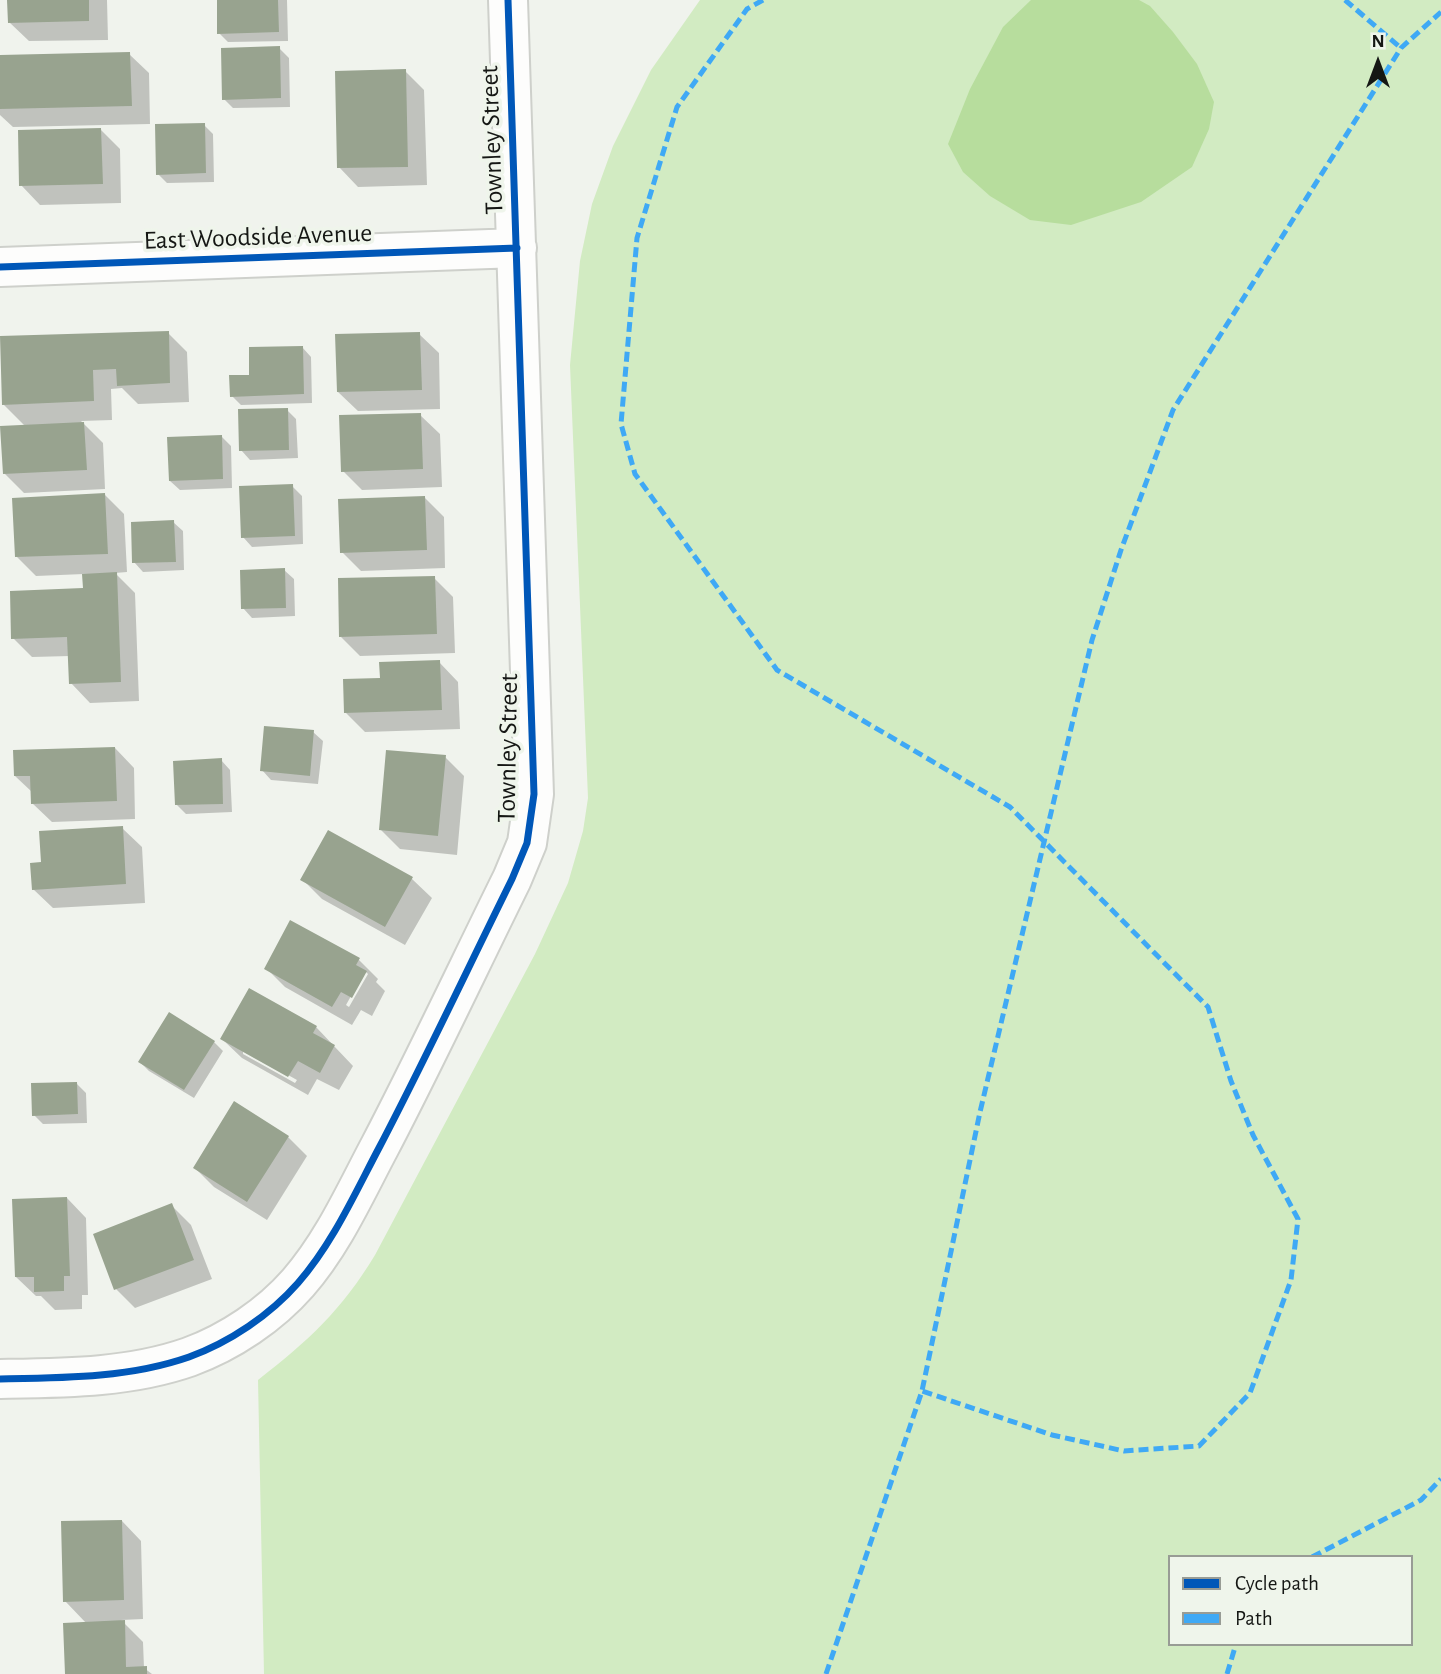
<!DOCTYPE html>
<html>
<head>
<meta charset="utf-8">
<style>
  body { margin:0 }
  #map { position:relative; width:1441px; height:1674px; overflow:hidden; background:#f0f3ed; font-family:"Alegreya Sans",sans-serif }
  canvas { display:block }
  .legend { position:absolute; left:1168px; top:1555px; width:245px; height:91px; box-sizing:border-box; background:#eff5eb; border:2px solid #989c95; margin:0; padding:9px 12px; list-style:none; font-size:21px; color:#151714 }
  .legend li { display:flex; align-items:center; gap:14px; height:35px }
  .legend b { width:35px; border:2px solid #989c95 }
  .north { position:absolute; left:1343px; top:28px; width:70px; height:70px; -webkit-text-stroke:5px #eff5eb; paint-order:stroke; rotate:0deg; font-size:19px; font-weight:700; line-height:28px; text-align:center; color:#151714 }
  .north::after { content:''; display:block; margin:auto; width:24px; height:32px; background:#151714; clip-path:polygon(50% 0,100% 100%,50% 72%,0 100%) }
</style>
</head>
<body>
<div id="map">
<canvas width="1441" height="1674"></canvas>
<ul class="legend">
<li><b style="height:9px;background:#0057b8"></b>Cycle path</li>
<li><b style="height:9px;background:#3fa9f5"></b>Path</li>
</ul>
<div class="north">N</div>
</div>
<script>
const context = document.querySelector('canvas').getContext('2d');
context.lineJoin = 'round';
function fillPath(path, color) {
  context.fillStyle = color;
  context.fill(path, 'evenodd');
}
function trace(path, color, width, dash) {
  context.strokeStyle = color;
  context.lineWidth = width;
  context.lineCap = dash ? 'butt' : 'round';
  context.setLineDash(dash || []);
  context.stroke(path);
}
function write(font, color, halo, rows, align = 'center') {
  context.font = font + ' "Alegreya Sans",sans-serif';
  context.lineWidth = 7;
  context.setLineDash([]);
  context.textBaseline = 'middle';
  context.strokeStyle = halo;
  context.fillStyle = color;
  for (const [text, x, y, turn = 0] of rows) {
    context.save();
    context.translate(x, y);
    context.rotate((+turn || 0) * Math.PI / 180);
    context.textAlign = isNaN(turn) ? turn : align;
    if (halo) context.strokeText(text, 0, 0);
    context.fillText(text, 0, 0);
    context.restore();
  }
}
fillPath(new Path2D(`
  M 700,0 L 1441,0 L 1441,1674 L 264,1674 L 258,1380 C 309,1340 341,1311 375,1255 L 535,954 L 568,883 L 583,831 L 588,798 L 570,365 L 580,261 L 592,204 L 613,146 L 651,70 ZM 1170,1557 L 1411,1557 L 1411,1644 L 1170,1644 Z`), '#d2ebc2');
fillPath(new Path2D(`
  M 1031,0 L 1139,0 L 1150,6 L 1173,32 L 1197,64 L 1214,102 L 1209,129 L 1192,167 L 1141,202 L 1071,225 L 1030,220 L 990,196 L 963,172 L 948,144 L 970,89 L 1003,27 Z`), '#b7dd9d');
fillPath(new Path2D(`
  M 9,0 L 107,0 L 108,40 L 29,41 L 9,22 Z
  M 218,0 L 287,0 L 288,41 L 228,42 L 219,33 Z
  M 279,48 L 289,58 L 290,107 L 233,108 L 224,99 Z
  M 129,54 L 149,73 L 150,124 L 13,127 L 0,115 L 0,57 Z
  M 405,71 L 424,90 L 427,185 L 358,187 L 339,167 Z
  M 204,125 L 213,134 L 214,182 L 167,183 L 158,174 Z
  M 101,130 L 120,149 L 121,203 L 40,205 L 21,185 Z
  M 168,333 L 187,352 L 189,402 L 138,404 L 122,388 L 111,389 L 112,420 L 81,421 L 103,443 L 105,489 L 24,493 L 4,473 L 25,426 L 3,404 Z
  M 419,334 L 439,353 L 440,409 L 358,411 L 338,392 Z
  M 302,347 L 311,357 L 312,403 L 241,405 L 232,396 L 251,376 Z
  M 287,410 L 296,419 L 298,458 L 250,460 L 241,450 Z
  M 420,415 L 440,434 L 442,487 L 362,490 L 343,471 Z
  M 222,437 L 231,446 L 232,488 L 180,490 L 170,481 Z
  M 292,486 L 302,496 L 303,544 L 252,547 L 243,537 Z
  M 105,495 L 124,514 L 127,572 L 115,573 L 135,593 L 139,701 L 90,703 L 71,683 L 70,656 L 32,657 L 13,638 L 85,590 L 84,574 L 36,576 L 16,556 Z
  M 424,497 L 444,517 L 445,568 L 361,571 L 342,552 Z
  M 173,522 L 183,531 L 184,570 L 143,572 L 134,562 Z
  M 284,570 L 294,579 L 295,616 L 252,618 L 243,608 Z
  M 434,578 L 453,597 L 455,653 L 360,656 L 341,637 Z
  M 439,662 L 458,682 L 460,729 L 365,732 L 345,712 L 382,679 Z
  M 313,732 L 323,741 L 318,784 L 271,780 L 262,770 Z
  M 115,748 L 134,768 L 135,819 L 52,822 L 32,803 L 32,792 L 15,776 Z
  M 445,757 L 464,776 L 457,855 L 400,849 L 381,830 Z
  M 221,760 L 230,770 L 232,812 L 186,814 L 176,804 Z
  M 122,828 L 142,847 L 145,903 L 53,908 L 33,889 L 42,864 Z
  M 329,832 L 412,879 L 432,898 L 405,945 L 322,899 L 303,880 Z
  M 359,960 L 378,979 L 376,982 L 385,991 L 372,1016 L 361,1010 L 352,1025 L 285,987 L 266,968 ZM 365,971 L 368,974 L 349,1007 L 346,1005 Z
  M 316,1027 L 353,1066 L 339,1090 L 317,1079 L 308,1095 L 242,1058 L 222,1039 ZM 243,1050 L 297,1080 L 295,1083 L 243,1054 Z
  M 214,1042 L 223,1051 L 194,1098 L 149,1071 L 140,1062 Z
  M 77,1084 L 86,1093 L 87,1123 L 43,1124 L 34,1115 Z
  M 288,1137 L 307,1156 L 267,1220 L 214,1187 L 195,1168 Z
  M 67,1198 L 86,1218 L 88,1295 L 82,1295 L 82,1309 L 55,1310 L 41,1296 L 36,1296 L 16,1277 Z
  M 171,1205 L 191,1225 L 212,1279 L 135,1308 L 116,1289 Z
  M 122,1521 L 141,1541 L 143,1619 L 121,1620 L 143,1642 L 144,1668 L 152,1674 L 66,1674 L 87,1624 L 65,1601 Z`), '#0003');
fillPath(new Path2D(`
  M 7,0 L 89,0 L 89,21 L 8,23 Z
  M 217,0 L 278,0 L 279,32 L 217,34 Z
  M 280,46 L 281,98 L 222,100 L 221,48 Z
  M 130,52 L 132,106 L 0,109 L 0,55 Z
  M 406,69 L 408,167 L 337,168 L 335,71 Z
  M 205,123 L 206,173 L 156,175 L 155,124 Z
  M 101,128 L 103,184 L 19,186 L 18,130 Z
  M 169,331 L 170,383 L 117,386 L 116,369 L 93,370 L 94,401 L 2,405 L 0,336 Z
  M 420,332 L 422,390 L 337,392 L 335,334 Z
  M 303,346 L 304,394 L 230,397 L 229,375 L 249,375 L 249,347 Z
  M 288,408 L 289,450 L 239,451 L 238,409 Z
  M 421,413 L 423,469 L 341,472 L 339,415 Z
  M 84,422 L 87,470 L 3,474 L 0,426 Z
  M 222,435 L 223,479 L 169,481 L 167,437 Z
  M 293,484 L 295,536 L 241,538 L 239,486 Z
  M 105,493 L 108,554 L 15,557 L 12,498 Z
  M 425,496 L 427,550 L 340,553 L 338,499 Z
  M 174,520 L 176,562 L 132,563 L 131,522 Z
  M 285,568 L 286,608 L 241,609 L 240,570 Z
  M 117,572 L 121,682 L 69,684 L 67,637 L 11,639 L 10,591 L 83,588 L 82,574 Z
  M 435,576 L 437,634 L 339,637 L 338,578 Z
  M 440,660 L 442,710 L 344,713 L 343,679 L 380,678 L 379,662 Z
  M 264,726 L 314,730 L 310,776 L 260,771 Z
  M 115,747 L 117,801 L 31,804 L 30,776 L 14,776 L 13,750 Z
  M 386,750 L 446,755 L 438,836 L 379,830 Z
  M 222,758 L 223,804 L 175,805 L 173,761 Z
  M 123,826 L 126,884 L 32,890 L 30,863 L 41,862 L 39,831 Z
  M 328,830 L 413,877 L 385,927 L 300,880 Z
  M 290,920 L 360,958 L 356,965 L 367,971 L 352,998 L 341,992 L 332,1007 L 264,969 Z
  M 249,988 L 317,1026 L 313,1033 L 335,1045 L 320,1073 L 298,1061 L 288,1077 L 220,1039 Z
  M 169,1012 L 215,1041 L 184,1090 L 138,1062 Z
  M 77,1082 L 78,1114 L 32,1116 L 31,1083 Z
  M 234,1101 L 289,1136 L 247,1202 L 193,1168 Z
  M 67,1197 L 70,1276 L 64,1276 L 64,1291 L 34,1292 L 34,1277 L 15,1277 L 12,1199 Z
  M 172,1203 L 194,1260 L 114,1290 L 93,1234 Z
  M 122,1520 L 124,1600 L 63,1602 L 61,1521 Z
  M 125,1620 L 126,1667 L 147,1666 L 147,1674 L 65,1674 L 63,1623 Z`), '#98a38f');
const minor = new Path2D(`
  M 0,267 L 517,248
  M 0,1379 C 64,1378 129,1378 189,1357 C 230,1342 270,1315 298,1283 C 333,1243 355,1193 380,1146 C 426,1058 468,968 512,879 L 527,843 L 534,794 L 508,0`);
trace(minor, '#ced0cb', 42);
trace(minor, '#fdfdfc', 38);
trace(new Path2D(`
  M 763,0 L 747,9 L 677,107 L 637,238 L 621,424 L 635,474 L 777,670 L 1010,807 L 1208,1007 L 1231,1081 L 1253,1135 L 1298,1219 L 1291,1280 L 1250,1393 L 1199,1446 L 1124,1451 L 1052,1435 L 922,1391
  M 1345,0 L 1401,48
  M 1312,1557 L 1421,1500 L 1441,1479
  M 826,1674 L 922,1391 L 980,1112 L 1092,640 L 1121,550 L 1173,410 L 1401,48 L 1441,12
  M 1227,1674 L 1236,1644`), '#3fa9f5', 5, [10, 5]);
trace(new Path2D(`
  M 0,267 L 517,248
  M 0,1379 C 64,1378 129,1378 189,1357 C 230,1342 270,1315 298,1283 C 333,1243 355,1193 380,1146 C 426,1058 468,968 512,879 L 527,843 L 534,794 L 508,0`), '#0057b8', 7);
write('26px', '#151714', '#eff5eb', [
  ["Townley Street",492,140,-92],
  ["East Woodside Avenue",258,237,-2],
  ["Townley Street",508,748,-89]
]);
</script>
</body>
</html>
